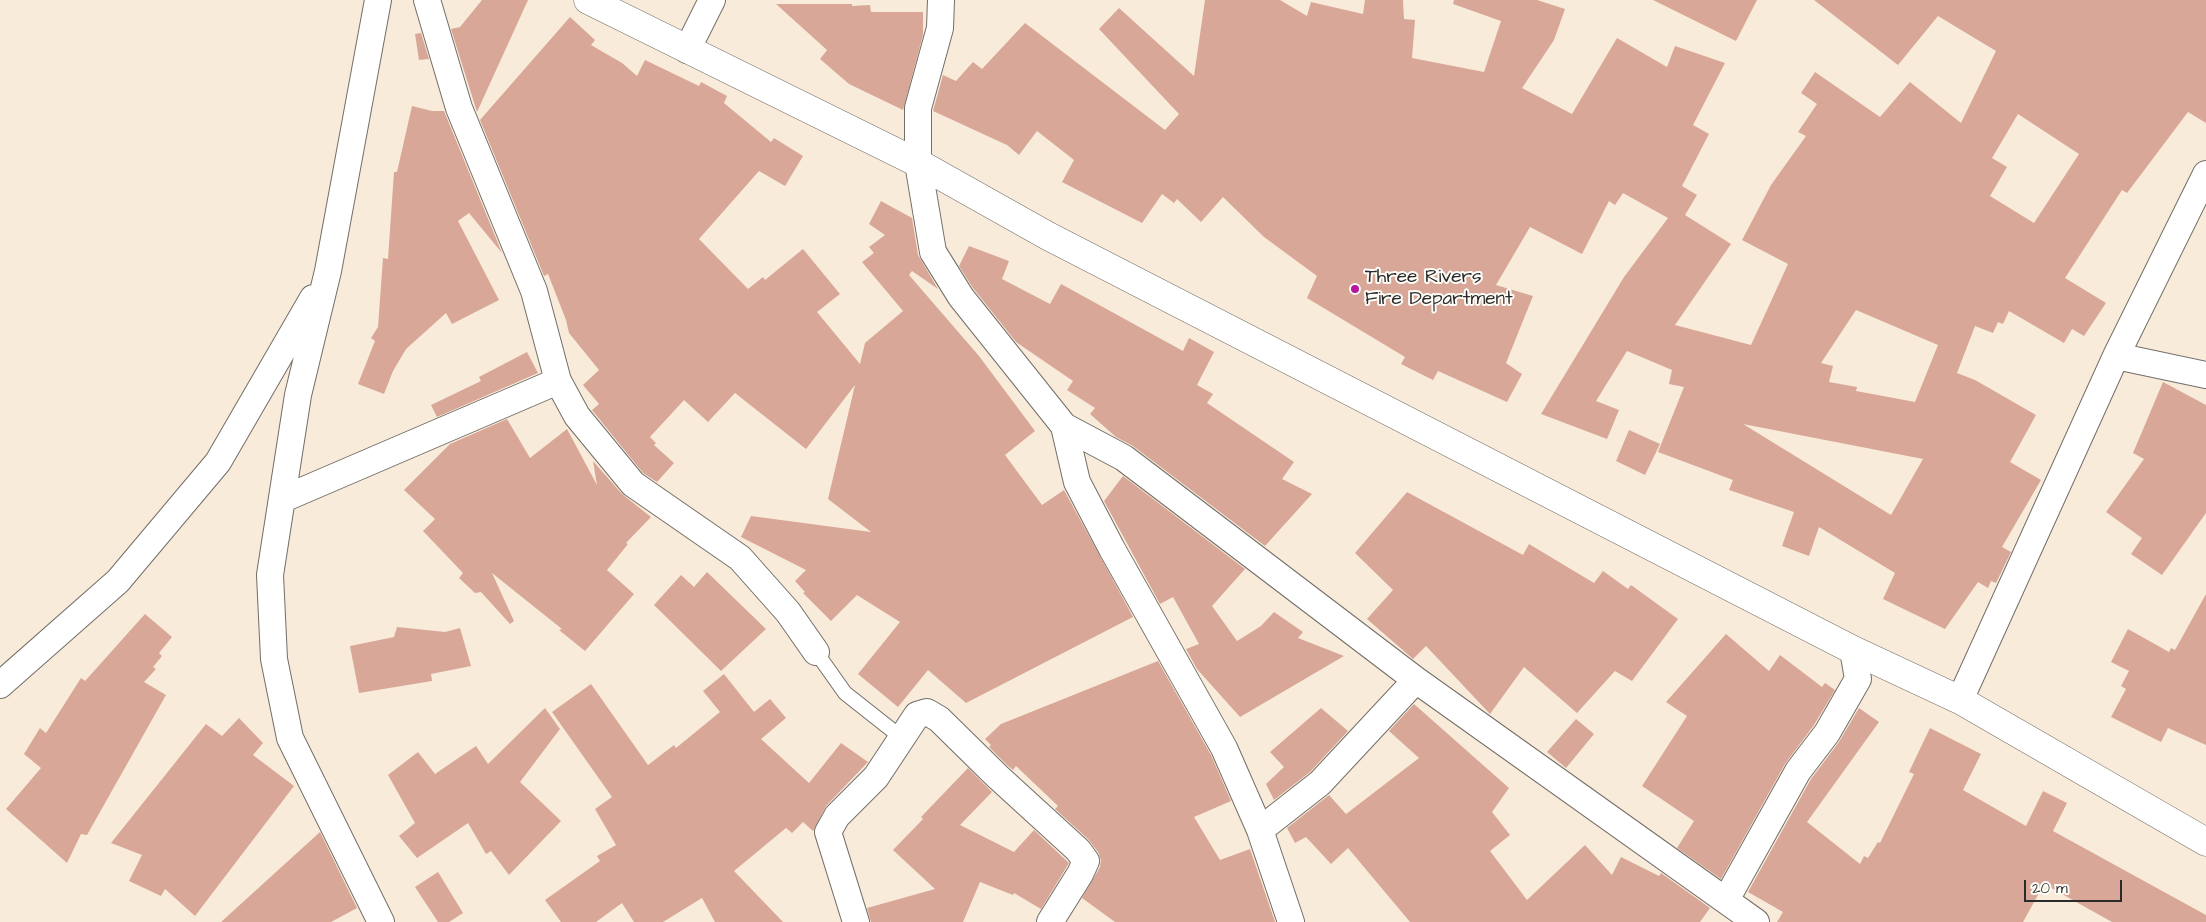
<!DOCTYPE html>
<html>
<head>
<meta charset="utf-8">
<style>
  body { margin:0 }
  #map { position:relative; width:2206px; height:922px; overflow:hidden; background:#f9ebda; font-family:"Architects Daughter",sans-serif }
  canvas { display:block }
  .scale { position:absolute; left:2024px; top:880px; width:98px; height:22px; box-sizing:border-box; border:2px solid #2b2b2b; border-top:0; padding-left:6px; font-size:15px; line-height:18px; white-space:nowrap; color:#2b2b2b; -webkit-text-stroke:4px #fdfcf7; paint-order:stroke }
</style>
</head>
<body>
<div id="map">
<canvas width="2206" height="922"></canvas>
<div class="scale">20 m</div>
</div>
<script>
const context = document.querySelector('canvas').getContext('2d');
context.lineJoin = 'round';
function fillPath(path, color) {
  context.fillStyle = color;
  context.fill(path, 'evenodd');
}
function trace(path, color, width, dash) {
  context.strokeStyle = color;
  context.lineWidth = width;
  context.lineCap = dash ? 'butt' : 'round';
  context.setLineDash(dash || []);
  context.stroke(path);
}
function write(font, color, halo, rows, align = 'center') {
  context.font = font + ' "Architects Daughter",sans-serif';
  context.lineWidth = 4;
  context.setLineDash([]);
  context.textBaseline = 'middle';
  context.strokeStyle = halo;
  context.fillStyle = color;
  for (const [text, x, y, turn = 0] of rows) {
    context.save();
    context.translate(x, y);
    context.rotate((+turn || 0) * Math.PI / 180);
    context.textAlign = isNaN(turn) ? turn : align;
    if (halo) context.strokeText(text, 0, 0);
    context.fillText(text, 0, 0);
    context.restore();
  }
}
fillPath(new Path2D(`
  M 482,0 L 528,0 L 477,112 L 451,29 L 460,27 Z
  M 1205,0 L 1280,0 L 1307,16 L 1311,2 L 1363,14 L 1365,0 L 1403,0 L 1404,19 L 1415,20 L 1412,58 L 1484,72 L 1501,21 L 1453,4 L 1454,0 L 1537,0 L 1565,9 L 1554,40 L 1522,88 L 1572,114 L 1617,38 L 1667,67 L 1675,46 L 1725,63 L 1693,125 L 1709,134 L 1682,186 L 1697,195 L 1685,215 L 1731,244 L 1675,325 L 1751,345 L 1788,264 L 1742,240 L 1771,185 L 1806,136 L 1798,132 L 1817,104 L 1801,93 L 1815,72 L 1880,117 L 1910,82 L 1961,123 L 1996,51 L 1938,16 L 1898,65 L 1814,0 L 2206,0 L 2206,123 L 2188,112 L 2127,193 L 2122,190 L 2065,278 L 2106,303 L 2084,336 L 2072,329 L 2064,343 L 2009,311 L 2003,324 L 1998,322 L 1993,333 L 1975,326 L 1957,373 L 1975,380 L 2036,415 L 2010,462 L 2041,480 L 2002,547 L 2011,552 L 1996,583 L 1991,581 L 1988,588 L 1978,582 L 1945,629 L 1883,599 L 1895,573 L 1819,527 L 1809,556 L 1782,546 L 1794,512 L 1729,490 L 1733,480 L 1658,452 L 1684,387 L 1669,384 L 1672,370 L 1627,351 L 1596,401 L 1619,410 L 1607,439 L 1541,414 L 1624,277 L 1668,218 L 1623,193 L 1615,205 L 1609,201 L 1582,254 L 1530,227 L 1496,285 L 1533,296 L 1506,363 L 1522,374 L 1507,402 L 1438,371 L 1433,380 L 1401,364 L 1405,357 L 1307,298 L 1317,276 L 1264,237 L 1223,197 L 1201,222 L 1177,199 L 1174,203 L 1162,194 L 1142,223 L 1062,182 L 1074,160 L 1037,131 L 1019,155 L 1007,145 L 933,111 L 943,75 L 956,81 L 973,62 L 982,69 L 1025,23 L 1165,130 L 1179,114 L 1099,29 L 1119,8 L 1194,76 ZM 2018,114 L 2079,154 L 2034,223 L 1990,196 L 2007,167 L 1992,158 ZM 1856,310 L 1938,345 L 1915,402 L 1856,391 L 1857,387 L 1829,382 L 1833,366 L 1821,363 ZM 1743,424 L 1923,459 L 1891,515 Z
  M 1653,0 L 1757,0 L 1736,41 Z
  M 776,4 L 852,4 L 852,6 L 870,5 L 871,12 L 923,12 L 923,35 L 903,110 L 849,84 L 820,59 L 827,50 Z
  M 570,17 L 595,40 L 591,45 L 622,63 L 637,76 L 645,60 L 699,86 L 701,82 L 727,96 L 724,103 L 771,142 L 774,138 L 803,156 L 785,186 L 759,171 L 699,239 L 748,289 L 763,277 L 765,280 L 803,249 L 840,294 L 817,312 L 860,364 L 865,343 L 903,311 L 862,262 L 874,253 L 869,247 L 885,235 L 869,224 L 881,201 L 912,218 L 918,255 L 938,289 L 912,271 L 909,275 L 979,356 L 1035,431 L 1005,455 L 1042,505 L 1064,490 L 1133,617 L 966,703 L 928,670 L 898,707 L 858,674 L 900,622 L 857,595 L 831,621 L 803,593 L 805,592 L 795,581 L 806,570 L 741,537 L 751,516 L 871,532 L 828,499 L 855,385 L 806,449 L 735,393 L 708,422 L 684,400 L 650,437 L 656,443 L 654,445 L 674,463 L 657,482 L 643,473 L 592,410 L 599,404 L 583,385 L 599,370 L 569,333 L 566,320 L 548,274 L 544,276 L 480,120 Z
  M 421,33 L 429,59 L 419,60 L 415,34 Z
  M 412,106 L 432,111 L 444,111 L 502,253 L 469,213 L 458,221 L 499,300 L 452,324 L 446,313 L 406,349 L 393,371 L 384,394 L 358,384 L 375,341 L 371,338 L 378,327 L 383,258 L 388,259 L 394,172 L 397,172 Z
  M 969,246 L 1009,261 L 1002,279 L 1050,304 L 1061,284 L 1183,351 L 1189,338 L 1214,352 L 1197,385 L 1213,394 L 1207,403 L 1294,462 L 1282,479 L 1312,494 L 1265,546 L 1133,446 L 1116,437 L 1090,414 L 1095,408 L 1067,390 L 1073,381 L 1016,342 L 973,288 L 959,266 Z
  M 527,352 L 538,373 L 437,417 L 431,405 L 481,381 L 479,377 Z
  M 2163,382 L 2206,405 L 2206,513 L 2162,575 L 2131,554 L 2142,538 L 2106,512 L 2144,459 L 2133,453 Z
  M 507,419 L 530,458 L 567,429 L 597,485 L 593,461 L 622,494 L 651,517 L 626,543 L 628,544 L 607,570 L 634,594 L 585,651 L 559,630 L 562,629 L 492,573 L 514,621 L 510,624 L 481,592 L 475,593 L 459,578 L 463,573 L 423,531 L 435,519 L 404,490 L 450,444 Z
  M 1629,430 L 1660,444 L 1645,475 L 1616,461 Z
  M 1123,476 L 1245,569 L 1212,606 L 1237,641 L 1261,626 L 1274,612 L 1303,632 L 1298,638 L 1344,656 L 1240,717 L 1197,669 L 1186,649 L 1199,644 L 1173,597 L 1160,604 L 1104,501 Z
  M 1407,492 L 1523,555 L 1529,544 L 1594,583 L 1603,571 L 1628,589 L 1631,585 L 1678,619 L 1632,681 L 1615,671 L 1577,713 L 1524,667 L 1490,714 L 1426,646 L 1413,659 L 1367,619 L 1393,590 L 1355,553 Z
  M 707,572 L 766,629 L 721,671 L 654,605 L 681,575 L 694,587 Z
  M 2206,594 L 2206,745 L 2168,728 L 2161,742 L 2111,717 L 2126,689 L 2121,686 L 2129,671 L 2111,662 L 2128,629 L 2169,652 L 2171,648 L 2175,650 Z
  M 145,614 L 172,637 L 159,653 L 162,656 L 153,667 L 156,669 L 144,682 L 166,695 L 87,835 L 81,834 L 67,863 L 6,809 L 41,768 L 24,754 L 40,728 L 46,733 L 81,678 L 85,681 Z
  M 397,627 L 445,632 L 460,628 L 471,666 L 431,674 L 432,681 L 359,693 L 350,646 L 394,637 Z
  M 1726,634 L 1769,671 L 1780,655 L 1822,687 L 1825,683 L 1835,690 L 1814,725 L 1785,764 L 1721,879 L 1677,848 L 1694,821 L 1642,786 L 1687,716 L 1666,702 Z
  M 1158,661 L 1211,755 L 1231,801 L 1194,817 L 1220,860 L 1250,849 L 1275,922 L 1115,922 L 1082,898 L 1100,867 L 1101,860 L 1098,852 L 1088,839 L 1055,809 L 1058,806 L 1016,766 L 1013,770 L 1007,765 L 989,747 L 991,745 L 985,739 L 1001,724 Z
  M 724,674 L 754,712 L 770,699 L 786,718 L 761,739 L 809,783 L 841,743 L 868,762 L 826,806 L 813,831 L 803,822 L 792,833 L 786,828 L 734,871 L 783,922 L 715,922 L 702,898 L 663,922 L 634,922 L 622,903 L 596,922 L 561,922 L 545,900 L 600,861 L 597,856 L 616,845 L 595,809 L 612,797 L 552,712 L 591,684 L 648,765 L 674,745 L 676,748 L 720,712 L 703,691 Z
  M 1414,704 L 1509,788 L 1492,812 L 1510,835 L 1490,851 L 1527,900 L 1585,845 L 1612,875 L 1621,857 L 1659,876 L 1661,873 L 1710,908 L 1700,922 L 1410,922 L 1348,848 L 1331,864 L 1306,837 L 1295,843 L 1287,828 L 1329,795 L 1346,814 L 1419,758 L 1389,731 Z
  M 545,708 L 560,729 L 520,782 L 561,821 L 509,875 L 491,851 L 486,854 L 468,823 L 417,858 L 399,836 L 415,823 L 388,775 L 418,752 L 435,774 L 476,746 L 488,764 Z
  M 1321,708 L 1348,731 L 1310,772 L 1274,800 L 1266,784 L 1284,767 L 1270,752 Z
  M 1859,708 L 1879,722 L 1807,822 L 1860,864 L 1864,856 L 1868,858 L 1878,842 L 1880,843 L 1914,774 L 1909,772 L 1930,728 L 1981,754 L 1963,790 L 2026,826 L 2043,791 L 2067,803 L 2053,831 L 2206,915 L 2206,922 L 2112,922 L 2044,884 L 2023,922 L 1777,922 L 1783,912 L 1748,892 L 1811,779 L 1839,742 Z
  M 239,718 L 263,743 L 253,755 L 294,786 L 195,916 L 165,889 L 161,896 L 129,881 L 142,855 L 111,843 L 206,724 L 222,736 Z
  M 1576,719 L 1594,734 L 1566,768 L 1547,752 Z
  M 968,768 L 992,792 L 960,825 L 1014,852 L 1034,830 L 1069,863 L 1041,909 L 1014,893 L 1013,895 L 980,882 L 963,922 L 871,922 L 867,908 L 935,889 L 893,850 L 923,819 L 921,817 Z
  M 320,832 L 357,908 L 331,922 L 221,922 Z
  M 438,872 L 463,913 L 449,922 L 438,922 L 415,887 Z`), '#d8a797');
const lane = new Path2D(`
  M 816,652 L 845,693 L 902,738`);
const street = new Path2D(`
  M 378,0 L 328,271 L 298,395 L 270,575 L 274,659 L 290,738 L 381,922
  M 427,0 L 459,108 L 534,291 L 558,381 L 577,416 L 633,484 L 740,558 L 788,612 L 816,652
  M 941,0 L 940,28 L 918,108 L 918,163 L 933,252 L 961,297 L 1064,426 L 1124,458 L 1416,680 L 1756,922
  M 687,50 L 712,0
  M 2116,356 L 2206,375
  M 1064,426 L 1077,482 L 1112,549 L 1224,748 L 1260,830 L 1291,922
  M 283,499 L 558,381
  M 0,685 L 118,581 L 218,462 L 313,298
  M 1960,700 L 2116,356 L 2206,174
  M 1260,830 L 1320,783 L 1416,680
  M 1726,900 L 1798,771 L 1827,733 L 1858,679 L 1853,650
  M 856,922 L 828,832 L 837,816 L 876,777 L 917,715 L 927,712 L 939,719 L 997,776 L 1078,850 L 1086,861 L 1080,874 L 1050,922`);
const secondary = new Path2D(`
  M 588,0 L 918,163 L 1048,236 L 1853,650 L 1960,700 L 2206,842`);
trace(lane, '#736e68', 16);
trace(street, '#736e68', 28);
trace(secondary, '#736e68', 29);
trace(lane, '#fff', 14);
trace(street, '#fff', 26);
trace(secondary, '#fff', 28);
for (const [x, y, r, color] of [
  [1355,289,5,"#b5179e"]
]) {
  const dot = new Path2D();
  dot.arc(x, y, r, 0, 2 * Math.PI);
  context.fillStyle = color;
  context.fill(dot);
  trace(dot, '#fdfcf7', 2);
}
write('19px', '#2b2b2b', '#fdfcf7', [
  ["Three Rivers",1365,278],
  ["Fire Department",1365,300]
], 'left');
</script>
</body>
</html>
